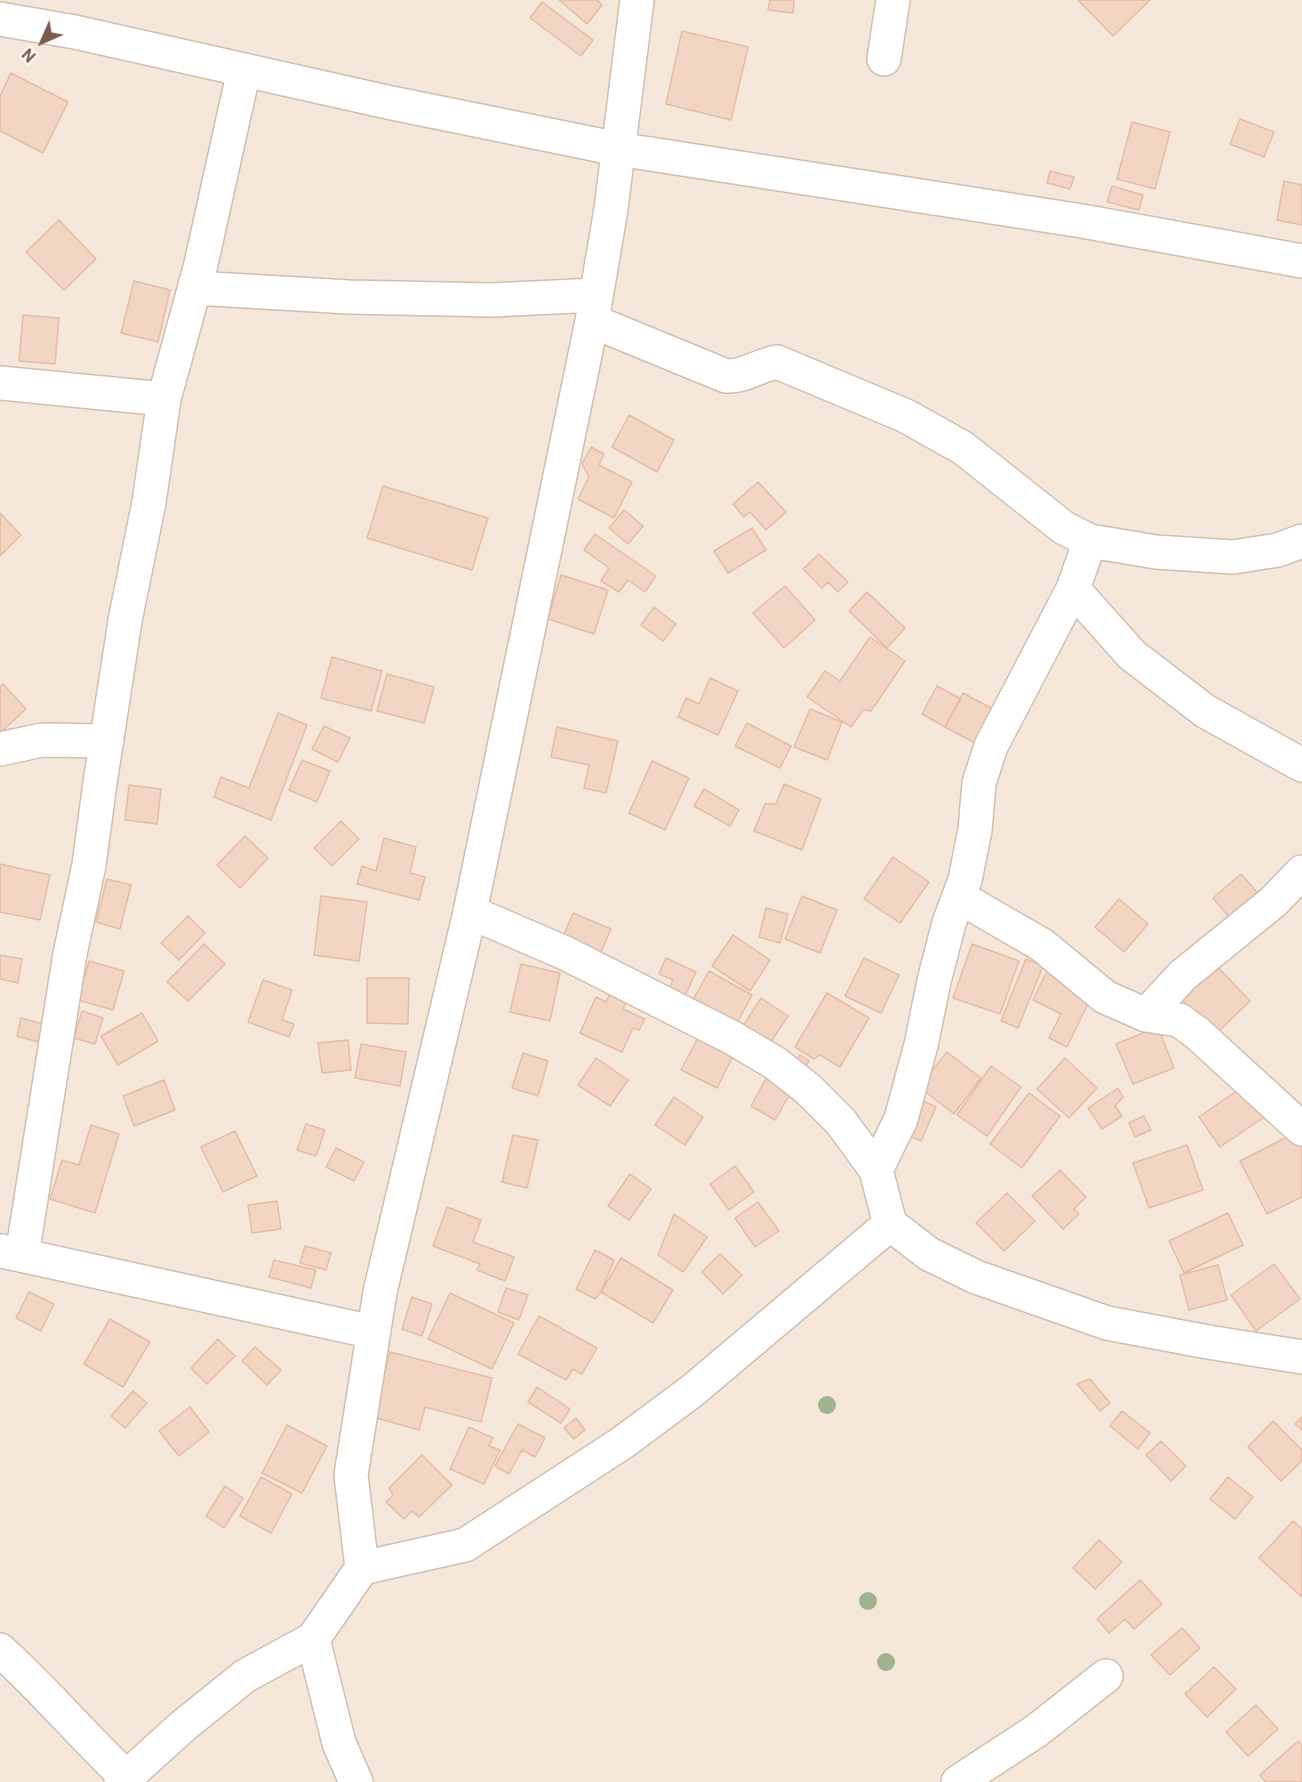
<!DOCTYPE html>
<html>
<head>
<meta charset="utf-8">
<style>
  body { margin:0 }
  #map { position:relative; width:1302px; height:1782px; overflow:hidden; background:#fdf6ec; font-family:Roboto,sans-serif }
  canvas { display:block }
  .north { position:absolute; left:12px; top:12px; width:60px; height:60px; -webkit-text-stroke:4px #fffaf3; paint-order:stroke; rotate:225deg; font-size:16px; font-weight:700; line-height:24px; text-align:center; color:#7a5c4d }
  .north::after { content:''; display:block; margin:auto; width:21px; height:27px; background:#7a5c4d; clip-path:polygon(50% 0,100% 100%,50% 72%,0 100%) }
</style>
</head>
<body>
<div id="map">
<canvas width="1302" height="1782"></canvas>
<div class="north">N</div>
</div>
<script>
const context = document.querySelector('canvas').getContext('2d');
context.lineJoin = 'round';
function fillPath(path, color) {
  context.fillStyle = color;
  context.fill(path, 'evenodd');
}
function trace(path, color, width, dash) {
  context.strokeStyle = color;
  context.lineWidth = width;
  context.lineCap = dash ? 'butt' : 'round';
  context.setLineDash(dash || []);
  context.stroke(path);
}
fillPath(new Path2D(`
  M 0,0 L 1302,0 L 1302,1782 L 0,1782 Z`), '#f5e8da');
const building = new Path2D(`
  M 559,0 L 597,0 L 602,5 L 587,24 Z
  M 770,0 L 794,0 L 793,13 L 768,10 Z
  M 1078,0 L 1150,0 L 1113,36 Z
  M 542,2 L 593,40 L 581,56 L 530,18 Z
  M 682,31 L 748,47 L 731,120 L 666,104 Z
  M 11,73 L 68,102 L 43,153 L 0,131 L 0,96 Z
  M 1240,119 L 1274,132 L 1264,157 L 1230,144 Z
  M 1132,122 L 1170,132 L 1155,189 L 1117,179 Z
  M 1050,171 L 1074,177 L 1070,189 L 1047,183 Z
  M 1284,181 L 1302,185 L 1302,225 L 1277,220 Z
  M 1112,186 L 1143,195 L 1139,210 L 1107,202 Z
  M 59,220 L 96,259 L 64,290 L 26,252 Z
  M 134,281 L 170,290 L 158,342 L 121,333 Z
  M 23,315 L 59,318 L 55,364 L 19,361 Z
  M 629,415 L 674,440 L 657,472 L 612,447 Z
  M 591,447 L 604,454 L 599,465 L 632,482 L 614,518 L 578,499 L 589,477 L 582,464 Z
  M 758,482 L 786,512 L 766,530 L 750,512 L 744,517 L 733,504 Z
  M 383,486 L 488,518 L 472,570 L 367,538 Z
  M 624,510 L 643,526 L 628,544 L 609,528 Z
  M 0,513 L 21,535 L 0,556 Z
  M 752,528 L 766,550 L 728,573 L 714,551 Z
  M 595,534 L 656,576 L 645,592 L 628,580 L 619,592 L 601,581 L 609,568 L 584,550 Z
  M 819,554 L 848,582 L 838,592 L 828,582 L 822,588 L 803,569 Z
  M 561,575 L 608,590 L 594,634 L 548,619 Z
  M 785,586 L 815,620 L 784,648 L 753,613 Z
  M 867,592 L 905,628 L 887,648 L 849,611 Z
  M 654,607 L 676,624 L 663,641 L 641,625 Z
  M 870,637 L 905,661 L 871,711 L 863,710 L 851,727 L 807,697 L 825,671 L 840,681 Z
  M 332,657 L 382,671 L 371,711 L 321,698 Z
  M 387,674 L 434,687 L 424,723 L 377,711 Z
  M 710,678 L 738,691 L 718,735 L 678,717 L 686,698 L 699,704 Z
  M 3,684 L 26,709 L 0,733 L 0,687 Z
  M 937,686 L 961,699 L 945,727 L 922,714 Z
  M 963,693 L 993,709 L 975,743 L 945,727 Z
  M 810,709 L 842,722 L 827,760 L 794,747 Z
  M 278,713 L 307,725 L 271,820 L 214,797 L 221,777 L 249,788 Z
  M 747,723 L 791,746 L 780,768 L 735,746 Z
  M 324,726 L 350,738 L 338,762 L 312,749 Z
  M 557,727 L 618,741 L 606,793 L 584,788 L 589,765 L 551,757 Z
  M 302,760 L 330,771 L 317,802 L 289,790 Z
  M 652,761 L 689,778 L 665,830 L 629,813 Z
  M 784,784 L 821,799 L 802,850 L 754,831 L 765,804 L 776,804 Z
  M 129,785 L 161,789 L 157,824 L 125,820 Z
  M 704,789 L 739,810 L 730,826 L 694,806 Z
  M 341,821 L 359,839 L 332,866 L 314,848 Z
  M 245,836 L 268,858 L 240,888 L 217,865 Z
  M 384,838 L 416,847 L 410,873 L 425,877 L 419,900 L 357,884 L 362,866 L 376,871 Z
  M 893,857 L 929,882 L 900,923 L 864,899 Z
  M 0,864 L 50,875 L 40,920 L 0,912 Z
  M 1241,874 L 1263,899 L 1234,923 L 1213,898 Z
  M 107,879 L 131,885 L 120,929 L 96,922 Z
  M 321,896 L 367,902 L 359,961 L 314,955 Z
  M 802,896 L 837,910 L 820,953 L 785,939 Z
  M 1119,899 L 1148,924 L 1124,952 L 1095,927 Z
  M 766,908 L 788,914 L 780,943 L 759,937 Z
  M 573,913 L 611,929 L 600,954 L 562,939 Z
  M 188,916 L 205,933 L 179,960 L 161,943 Z
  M 733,935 L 770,960 L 750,991 L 712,966 Z
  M 204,944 L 225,964 L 188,1001 L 167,982 Z
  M 972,944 L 1019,961 L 1000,1014 L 953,998 Z
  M 0,955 L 22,959 L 18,983 L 0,979 Z
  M 666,958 L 696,972 L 683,1000 L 667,993 L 673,980 L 659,974 Z
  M 864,958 L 899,975 L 881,1013 L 845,996 Z
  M 1026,959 L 1043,966 L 1018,1028 L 1001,1021 Z
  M 89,961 L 124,971 L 113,1010 L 78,1000 Z
  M 1212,961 L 1250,1001 L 1215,1035 L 1177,994 Z
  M 521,964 L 560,973 L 550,1021 L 510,1012 Z
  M 1050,965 L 1096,987 L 1067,1047 L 1049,1038 L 1061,1014 L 1033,1000 Z
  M 709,971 L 752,995 L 734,1029 L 690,1005 Z
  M 367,978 L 409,978 L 408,1024 L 367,1023 Z
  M 263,980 L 292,990 L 282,1020 L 294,1024 L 289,1037 L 248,1022 Z
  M 612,988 L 629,996 L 623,1009 L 645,1019 L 639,1030 L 633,1028 L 622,1052 L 580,1033 L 596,997 L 606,1002 Z
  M 827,993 L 869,1018 L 840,1067 L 820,1055 L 814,1059 L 795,1047 Z
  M 761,998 L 788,1016 L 766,1049 L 739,1032 Z
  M 82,1011 L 103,1018 L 95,1044 L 74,1038 Z
  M 142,1013 L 158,1041 L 118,1065 L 101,1036 Z
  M 21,1018 L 43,1024 L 38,1042 L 17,1036 Z
  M 1158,1027 L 1174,1068 L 1133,1084 L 1116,1044 Z
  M 699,1036 L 734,1054 L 717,1088 L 681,1070 Z
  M 348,1040 L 351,1070 L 322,1073 L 318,1043 Z
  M 361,1044 L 406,1052 L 400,1086 L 355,1078 Z
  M 947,1052 L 981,1078 L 954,1114 L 919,1087 Z
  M 523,1053 L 548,1061 L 538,1096 L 512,1088 Z
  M 800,1055 L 809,1061 L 801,1074 L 791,1069 Z
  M 596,1058 L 628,1080 L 610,1106 L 578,1085 Z
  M 1065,1058 L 1097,1088 L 1069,1118 L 1037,1089 Z
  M 991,1066 L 1021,1087 L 987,1136 L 957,1115 Z
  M 769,1073 L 794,1087 L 775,1120 L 751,1106 Z
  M 164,1080 L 175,1110 L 134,1126 L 123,1096 Z
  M 1248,1083 L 1269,1114 L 1220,1147 L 1199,1117 Z
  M 1118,1088 L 1123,1097 L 1115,1106 L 1122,1116 L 1102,1129 L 1088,1108 Z
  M 1029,1093 L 1060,1116 L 1022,1168 L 990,1144 Z
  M 674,1097 L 703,1117 L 685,1145 L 655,1125 Z
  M 921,1100 L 936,1107 L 921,1141 L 906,1135 Z
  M 1144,1116 L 1151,1130 L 1135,1137 L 1129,1123 Z
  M 306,1124 L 325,1130 L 316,1156 L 297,1150 Z
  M 91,1125 L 119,1134 L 95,1213 L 50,1199 L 62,1160 L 79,1165 Z
  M 235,1131 L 257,1176 L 223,1192 L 201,1147 Z
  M 1295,1133 L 1302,1147 L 1302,1197 L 1267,1214 L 1240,1161 Z
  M 513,1135 L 538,1140 L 527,1188 L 502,1182 Z
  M 1187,1145 L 1203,1190 L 1149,1208 L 1133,1163 Z
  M 336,1148 L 364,1162 L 354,1181 L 326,1167 Z
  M 735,1166 L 754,1192 L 729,1210 L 710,1184 Z
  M 1060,1170 L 1086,1197 L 1074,1209 L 1079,1214 L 1063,1229 L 1032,1196 Z
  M 630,1174 L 651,1189 L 629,1220 L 608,1206 Z
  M 1007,1193 L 1035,1221 L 1004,1251 L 976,1223 Z
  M 277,1201 L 281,1229 L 252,1233 L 248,1205 Z
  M 758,1202 L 779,1231 L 755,1247 L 735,1218 Z
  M 447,1207 L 481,1220 L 473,1242 L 514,1257 L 505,1281 L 477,1270 L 480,1264 L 433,1246 Z
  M 1228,1213 L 1243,1245 L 1184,1273 L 1169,1241 Z
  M 674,1214 L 707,1237 L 683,1272 L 658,1255 Z
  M 305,1246 L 331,1253 L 326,1270 L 300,1263 Z
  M 595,1250 L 614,1260 L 601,1292 L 595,1299 L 576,1289 Z
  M 720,1254 L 742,1275 L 723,1294 L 702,1272 Z
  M 621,1258 L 673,1290 L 653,1323 L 601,1292 Z
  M 274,1260 L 316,1270 L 311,1288 L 269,1277 Z
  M 1274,1264 L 1300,1299 L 1256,1331 L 1231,1295 Z
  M 1218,1265 L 1227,1300 L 1189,1310 L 1180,1275 Z
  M 506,1288 L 528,1295 L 519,1320 L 498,1312 Z
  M 29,1292 L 54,1304 L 41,1331 L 16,1318 Z
  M 450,1293 L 514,1323 L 492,1369 L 428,1339 Z
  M 412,1297 L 432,1304 L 422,1336 L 402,1329 Z
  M 539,1316 L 597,1348 L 582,1374 L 573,1369 L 566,1380 L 518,1354 Z
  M 110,1319 L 150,1342 L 123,1387 L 84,1364 Z
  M 218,1339 L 235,1356 L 207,1384 L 191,1368 Z
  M 255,1347 L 281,1370 L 267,1385 L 242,1361 Z
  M 390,1352 L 492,1378 L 481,1422 L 425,1407 L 419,1430 L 373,1417 Z
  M 1090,1379 L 1110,1403 L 1100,1411 L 1077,1384 Z
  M 537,1387 L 570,1409 L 561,1423 L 528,1402 Z
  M 133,1391 L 147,1403 L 125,1428 L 111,1416 Z
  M 190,1407 L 209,1432 L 179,1456 L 159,1431 Z
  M 1122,1411 L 1150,1433 L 1138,1449 L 1110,1426 Z
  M 1302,1417 L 1302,1430 L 1295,1424 Z
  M 576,1418 L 585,1430 L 574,1439 L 564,1428 Z
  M 1273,1421 L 1302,1450 L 1302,1461 L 1281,1481 L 1248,1447 Z
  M 518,1424 L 545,1438 L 535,1457 L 522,1450 L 509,1474 L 495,1466 Z
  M 287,1425 L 327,1446 L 302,1493 L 262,1473 Z
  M 469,1427 L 493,1438 L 489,1446 L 500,1450 L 484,1484 L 450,1469 Z
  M 1161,1441 L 1186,1466 L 1171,1481 L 1146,1455 Z
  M 422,1455 L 452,1485 L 419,1517 L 412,1511 L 404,1519 L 386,1502 L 393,1495 L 389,1488 Z
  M 261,1477 L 292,1494 L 271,1533 L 240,1516 Z
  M 1228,1477 L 1253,1497 L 1235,1519 L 1210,1499 Z
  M 225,1486 L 243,1498 L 224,1528 L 206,1516 Z
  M 1293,1521 L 1302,1529 L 1302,1597 L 1259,1558 Z
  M 1099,1540 L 1122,1562 L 1095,1589 L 1073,1568 Z
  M 1140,1580 L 1162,1604 L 1134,1629 L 1125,1619 L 1109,1633 L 1097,1619 Z
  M 1182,1628 L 1200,1648 L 1170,1675 L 1151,1655 Z
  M 1214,1667 L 1236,1689 L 1207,1717 L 1185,1694 Z
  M 1256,1705 L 1278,1729 L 1248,1756 L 1226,1732 Z
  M 1298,1741 L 1302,1745 L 1302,1782 L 1266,1782 L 1260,1775 Z`);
fillPath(building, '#f3d5c3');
trace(building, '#e6bba3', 1.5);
const minor = new Path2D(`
  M 0,19 L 75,32 L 387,102 L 618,149 L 1082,221 L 1302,261
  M 884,59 L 893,0
  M 195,288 L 349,297 L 492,300 L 595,295
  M 592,321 L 726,376 C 745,377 759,365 777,362 L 906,416 L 963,448 L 1064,528 L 1090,541 L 1156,552 L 1233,557 L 1278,550 L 1302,541
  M 0,383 L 164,399
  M 1073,589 L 1132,655 L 1205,711 L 1302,765
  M 0,749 L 42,740 L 107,741
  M 959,897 L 1042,945 L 1105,997 L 1146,1015 L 1179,1020 L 1197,1033 L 1302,1129
  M 470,912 L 565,953 L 731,1037 L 775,1063 L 808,1089 L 841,1122 L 876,1170 L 890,1224
  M 1146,1015 L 1183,975 L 1273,902 L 1302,872
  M 876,1170 L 901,1119 L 921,1045 L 934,981 L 949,923 L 965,880 L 975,830 L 979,783 L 991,746 L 1073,589 L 1090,541
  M 2,1251 L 373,1332
  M 22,1255 L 70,954 L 89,865 L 100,783 L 125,621 L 149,502 L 164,399 L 201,264 L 244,70
  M 362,1568 L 351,1475 L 380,1292 L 470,912 L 592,321 L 611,209 L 637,0
  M 313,1639 L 339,1743 L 356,1782
  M 0,1650 C 44,1690 83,1736 126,1777
  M 121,1782 L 183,1726 L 245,1676 L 313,1639 L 362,1568 L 465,1545 L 622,1443 L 692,1391 L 890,1224 L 929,1254 L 976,1277 L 1107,1323 L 1208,1342 L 1302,1357
  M 958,1782 L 1036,1731 L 1106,1676`);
trace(minor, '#d1beb0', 36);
trace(minor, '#fff', 33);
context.fillStyle = '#a0b28e';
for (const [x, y] of [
  [827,1405],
  [868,1601],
  [886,1662]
]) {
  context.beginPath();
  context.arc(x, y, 9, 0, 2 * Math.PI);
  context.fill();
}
</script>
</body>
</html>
